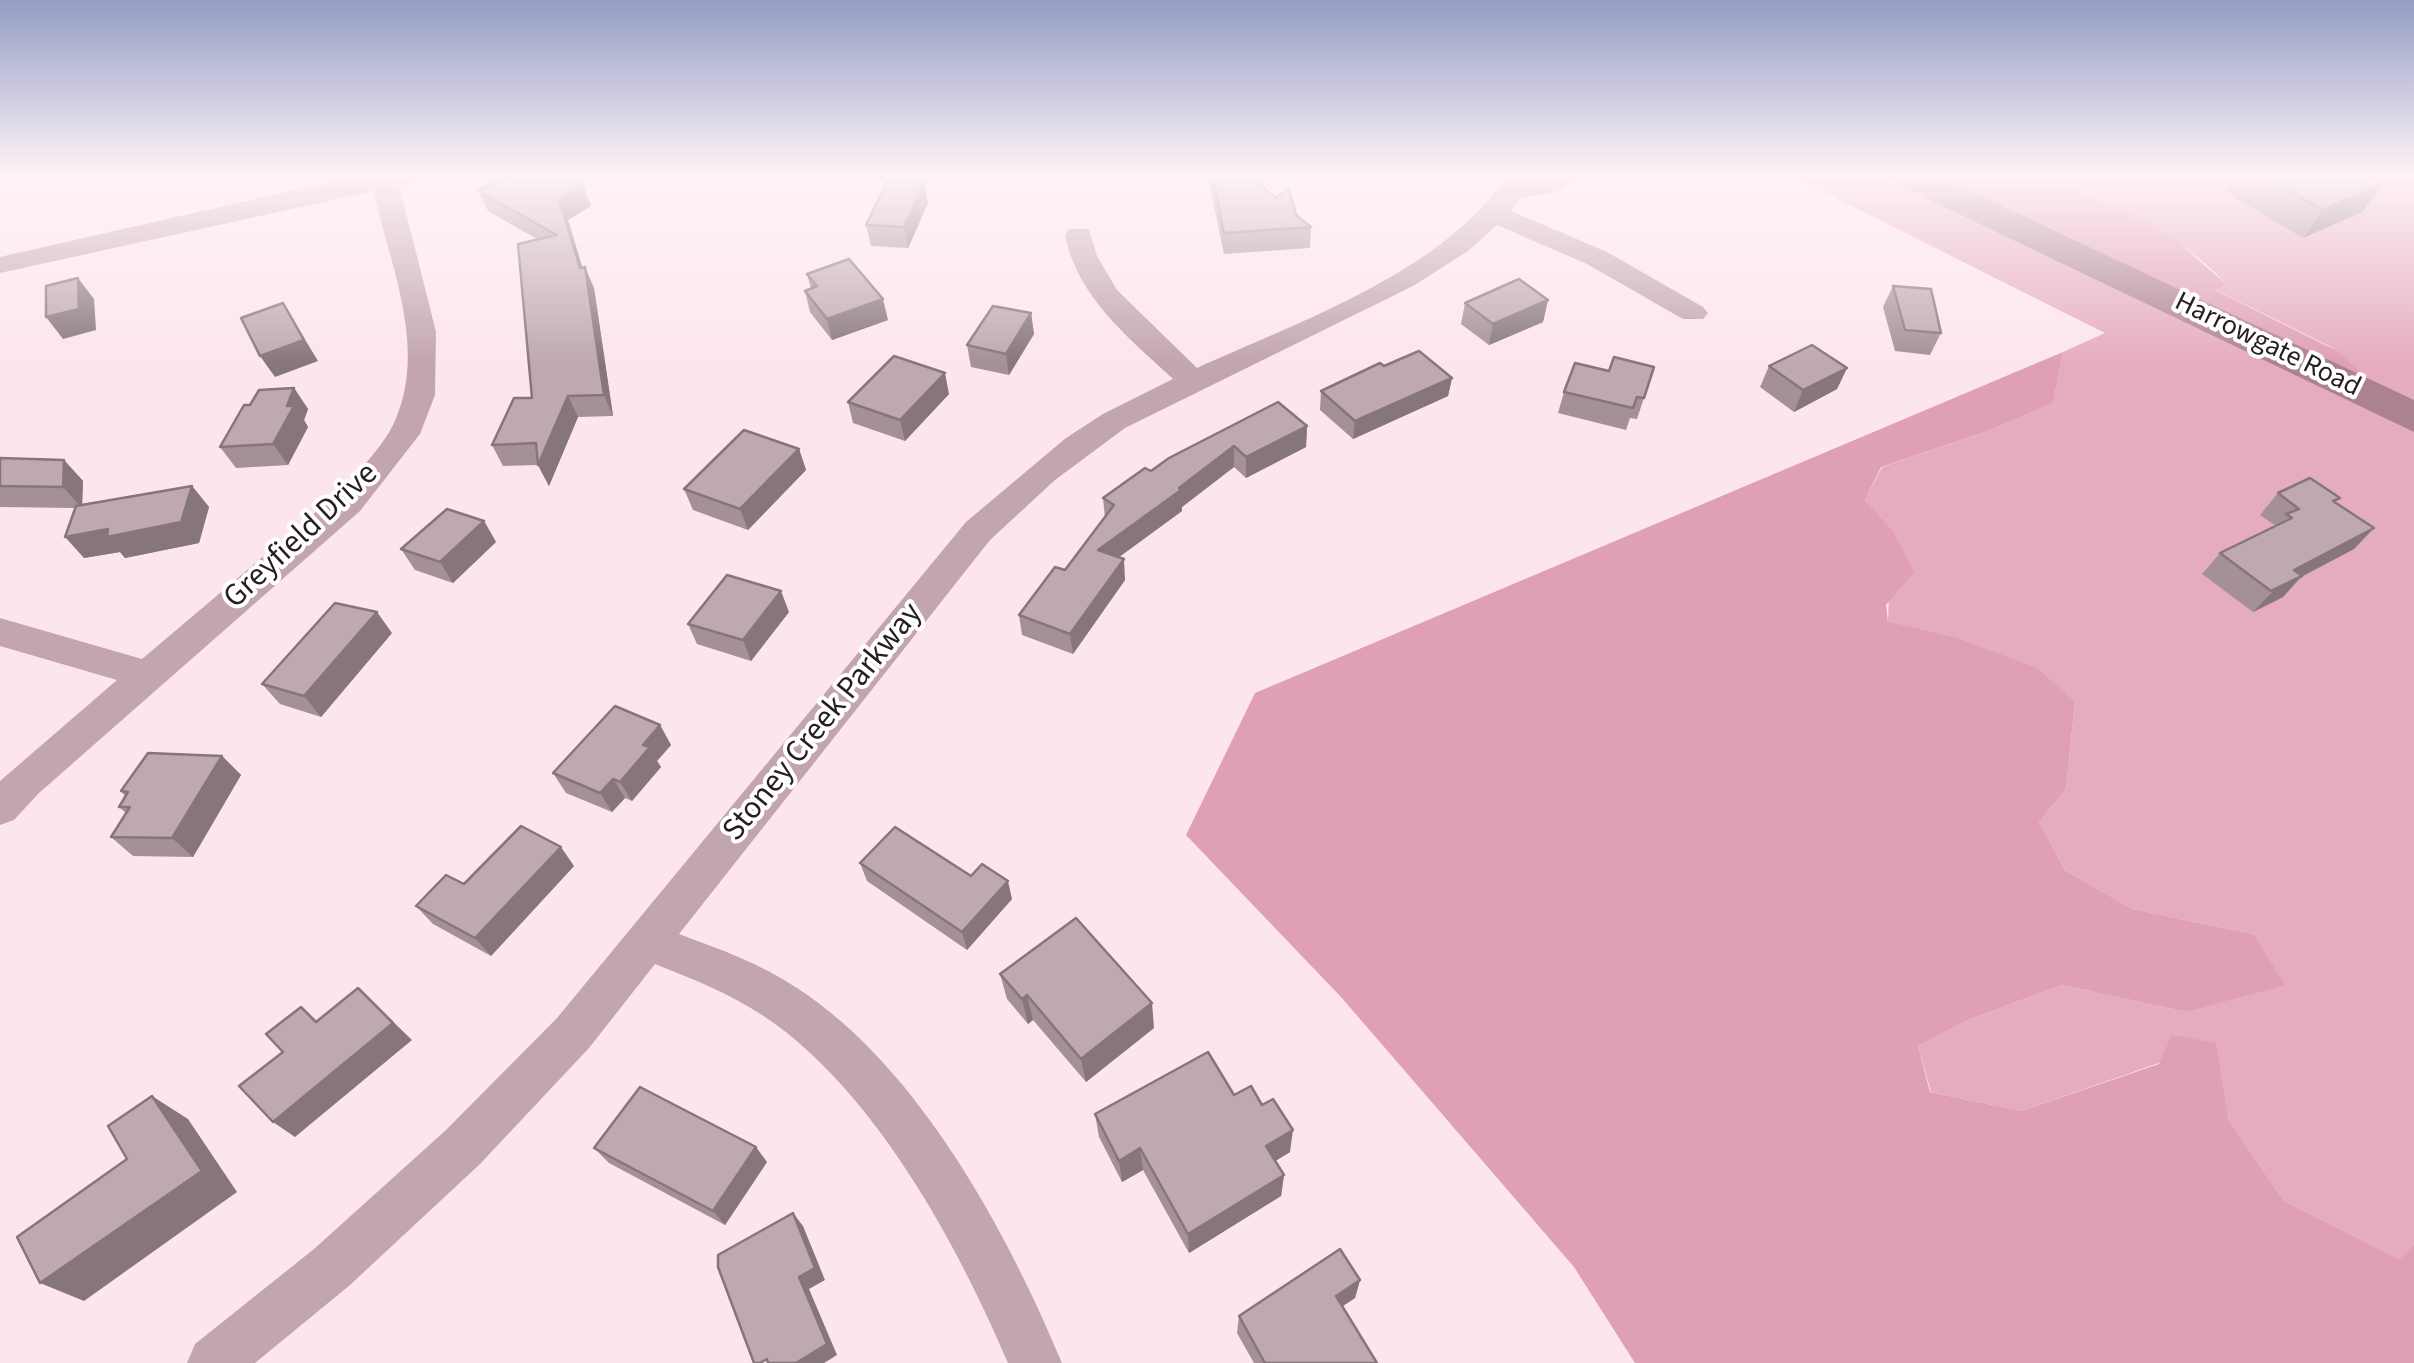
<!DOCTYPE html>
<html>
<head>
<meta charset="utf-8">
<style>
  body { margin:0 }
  canvas { display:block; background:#fde5ed }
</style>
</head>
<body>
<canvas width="2414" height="1363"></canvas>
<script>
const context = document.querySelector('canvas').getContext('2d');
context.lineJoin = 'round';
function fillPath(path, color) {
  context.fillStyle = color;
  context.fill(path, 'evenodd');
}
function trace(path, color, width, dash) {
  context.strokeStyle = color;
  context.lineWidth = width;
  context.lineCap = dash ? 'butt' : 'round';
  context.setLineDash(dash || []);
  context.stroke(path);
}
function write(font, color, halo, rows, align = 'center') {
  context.font = font + ' "Source Sans 3",sans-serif';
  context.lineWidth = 8;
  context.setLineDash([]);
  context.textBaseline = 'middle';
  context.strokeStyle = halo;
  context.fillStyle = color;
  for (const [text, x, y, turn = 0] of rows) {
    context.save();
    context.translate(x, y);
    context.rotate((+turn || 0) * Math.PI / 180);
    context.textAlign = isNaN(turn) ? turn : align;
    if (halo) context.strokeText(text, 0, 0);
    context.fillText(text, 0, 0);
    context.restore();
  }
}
fillPath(new Path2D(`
  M 1786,173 L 1903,173 L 2337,350 L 2214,289 L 2226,284 C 2175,227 2103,205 2035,173 L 2414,173 L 2414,1244 L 2399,1259 L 2284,1201 L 2228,1119 L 2159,1063 L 2021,1111 L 1931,1092 L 1918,1046 L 1970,1019 L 2062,985 L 2186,1012 L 2253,934 L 2132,909 L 2065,870 L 2039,822 L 2066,789 L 2075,701 L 2036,668 L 1959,638 L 1888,623 L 1891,528 L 1865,500 L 1882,467 L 1993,429 L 2053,403 L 2063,352 L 2105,333 Z`), '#e5acbf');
fillPath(new Path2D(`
  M 1903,173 L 2035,173 L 2142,220 L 2177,241 L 2226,284 L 2215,290 L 2337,351 L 2411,417 Z
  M 2063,352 L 2053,403 L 1993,429 L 1881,467 L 1865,500 L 1891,528 L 1914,572 L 1886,605 L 1888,622 L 1959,638 L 2037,668 L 2075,701 L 2066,789 L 2039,822 L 2065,870 L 2132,909 L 2253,934 L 2285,985 L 2186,1012 L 2062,985 L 1970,1019 L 1918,1046 L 1930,1092 L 2021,1111 L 2159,1064 L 2172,1035 L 2216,1043 L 2228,1119 L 2284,1201 L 2399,1259 L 2414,1244 L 2414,1363 L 1635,1363 L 1574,1267 L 1341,997 L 1186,835 L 1255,693 Z`), '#df9fb5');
fillPath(new Path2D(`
  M 370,173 L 431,173 L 427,178 L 399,185 L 436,332 L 435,395 L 420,434 L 360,511 L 39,793 L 14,820 L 0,825 L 0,781 L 117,680 L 0,646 L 0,618 L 142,659 L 336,495 C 356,473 381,450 394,423 C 429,349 389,264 374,191 L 0,273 L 0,257 Z
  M 1509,173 L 1535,173 L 1530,181 L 1552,173 L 1583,173 L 1560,191 L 1519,199 L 1511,211 L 1607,252 L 1703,307 L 1708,313 L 1703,319 L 1683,319 L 1587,264 L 1497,225 L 1468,251 L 1413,286 L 1125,428 L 1055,480 L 990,540 L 679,934 C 720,949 761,964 797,988 C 918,1066 1008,1233 1062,1363 L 1008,1363 C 958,1245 874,1090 765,1017 C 731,994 693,979 655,964 L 589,1048 L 480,1164 L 350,1285 L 255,1363 L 187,1363 L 195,1344 L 314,1249 L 446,1130 L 557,1018 L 966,522 L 1066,438 L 1103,414 L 1173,379 C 1129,338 1077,297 1065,235 L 1069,229 L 1089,229 L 1097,256 L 1117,290 L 1197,368 C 1300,321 1446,271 1509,173 Z`), '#c2a5ae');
fillPath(new Path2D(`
  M 1885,173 L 1932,173 L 2414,400 L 2414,432 L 1890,181 Z`), '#ac8290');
fillPath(new Path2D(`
  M 1207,173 L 1245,173 L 1311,227 L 1310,248 L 1224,254 Z
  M 2239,173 L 2360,173 L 2383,184 L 2362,212 L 2303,238 L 2226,192 Z
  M 924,183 L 928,203 L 908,248 L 871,246 L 866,225 Z
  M 583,185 L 591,206 L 568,220 L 582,267 L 594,288 L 613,416 L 578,417 L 549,486 L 538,465 L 503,466 L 492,445 L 532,398 L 537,239 L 488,211 L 478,191 Z
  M 807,274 L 888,320 L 832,340 L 810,312 L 805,291 L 811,289 Z
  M 1893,286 L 1941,333 L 1930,355 L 1895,351 L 1883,307 Z
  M 1548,300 L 1543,322 L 1489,345 L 1461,324 L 1465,303 Z
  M 1031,313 L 1034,334 L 1009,375 L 971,367 L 967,345 Z
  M 1384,366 L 1452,378 L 1448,396 L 1353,439 L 1320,410 L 1321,391 Z
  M 1769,366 L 1847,368 L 1837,389 L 1794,412 L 1760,387 Z
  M 1654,367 L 1637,419 L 1630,418 L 1626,430 L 1558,413 L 1564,392 L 1609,371 Z
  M 294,388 L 308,409 L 304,420 L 308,427 L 288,465 L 236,468 L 220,447 L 250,405 Z
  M 949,394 L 905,441 L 853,423 L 848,402 Z
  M 1307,426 L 1306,447 L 1246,478 L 1234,467 L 1182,507 L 1182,511 L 1119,557 L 1125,580 L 1073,654 L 1022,635 L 1019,615 L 1065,570 L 1105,518 L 1103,498 L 1151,471 L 1169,458 Z
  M 799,449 L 806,470 L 748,530 L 693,510 L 684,489 Z
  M 0,458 L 64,460 L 83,481 L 82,504 L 192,486 L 209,507 L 199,543 L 125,558 L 120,552 L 84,558 L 75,508 L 0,507 Z
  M 2278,493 L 2336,503 L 2374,528 L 2354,549 L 2301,577 L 2283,597 L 2253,612 L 2202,574 L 2220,553 L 2276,526 L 2260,515 Z
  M 484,521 L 496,542 L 453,583 L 415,570 L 401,549 Z
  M 789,612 L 751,661 L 697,644 L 688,624 Z
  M 392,633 L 321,717 L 280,704 L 262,684 Z
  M 660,725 L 671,745 L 657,761 L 661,767 L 632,801 L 625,798 L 612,812 L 566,793 L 553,773 Z
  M 222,756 L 241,775 L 193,857 L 133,856 L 111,837 L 126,813 L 119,807 L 125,796 L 121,791 Z
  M 860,863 L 971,876 L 1012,899 L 967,950 L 867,881 Z
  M 574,866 L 491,956 L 433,924 L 416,906 L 464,884 Z
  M 1000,974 L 1154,1028 L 1086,1082 L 1033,1020 L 1028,1024 L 1007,999 Z
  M 1234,1095 L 1290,1152 L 1275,1161 L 1284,1175 L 1281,1196 L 1189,1253 L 1143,1170 L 1122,1182 L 1099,1137 L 1095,1114 Z
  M 594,1148 L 767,1162 L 725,1225 L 609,1163 Z
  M 1360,1280 L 1355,1298 L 1342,1306 L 1377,1363 L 1254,1363 L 1237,1333 L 1239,1316 Z`), '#a49096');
fillPath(new Path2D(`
  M 924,183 L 928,203 L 908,248 L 904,227 Z
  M 2383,184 L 2362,212 L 2303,238 L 2323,210 Z
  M 583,185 L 591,206 L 568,220 L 588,286 L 585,267 L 594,288 L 613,416 L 604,395 L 559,199 Z
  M 78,278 L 94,299 L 96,330 L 63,339 L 46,317 Z
  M 883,299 L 888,320 L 832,340 L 827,319 Z
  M 1548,300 L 1543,322 L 1489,345 L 1493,324 Z
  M 283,303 L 318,361 L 275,377 L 260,356 Z
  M 1031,313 L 1034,334 L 1009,375 L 1006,354 Z
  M 1847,368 L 1837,389 L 1794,412 L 1803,390 Z
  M 945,373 L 949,394 L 905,441 L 900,420 Z
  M 1452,378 L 1448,396 L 1353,439 L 1355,421 Z
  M 294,388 L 308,409 L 304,420 L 308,427 L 288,465 L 273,444 Z
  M 568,396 L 578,417 L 549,486 L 538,465 Z
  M 1307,426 L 1306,447 L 1246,478 L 1246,457 Z
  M 1234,446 L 1234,467 L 1182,507 L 1182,511 L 1100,571 L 1098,550 Z
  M 799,449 L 806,470 L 748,530 L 740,509 Z
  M 64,460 L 83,481 L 82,508 L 63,487 Z
  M 192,486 L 209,507 L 199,543 L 125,558 L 120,552 L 84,558 L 65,537 Z
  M 484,521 L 496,542 L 453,583 L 440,562 Z
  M 2374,528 L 2354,549 L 2301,577 L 2283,597 L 2253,612 L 2294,570 Z
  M 1124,559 L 1125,580 L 1073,654 L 1070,634 Z
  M 781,591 L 789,612 L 751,661 L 743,640 Z
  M 377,612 L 392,633 L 321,717 L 304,696 Z
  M 660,725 L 671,745 L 657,761 L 661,767 L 632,801 L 620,782 L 643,745 Z
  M 222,756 L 241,775 L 193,857 L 172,838 Z
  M 613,779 L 625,798 L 612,812 L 600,793 Z
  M 561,847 L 574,866 L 491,956 L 475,938 Z
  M 1008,881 L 1012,899 L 967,950 L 962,932 Z
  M 358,988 L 412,1040 L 295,1137 L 273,1122 Z
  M 1027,995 L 1033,1020 L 1028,1024 L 1022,999 Z
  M 1152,1003 L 1154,1028 L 1086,1082 L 1081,1059 Z
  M 152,1096 L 188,1119 L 237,1192 L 84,1301 L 40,1283 L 202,1171 Z
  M 1293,1130 L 1290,1152 L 1264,1168 L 1266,1146 Z
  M 756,1147 L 767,1162 L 725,1225 L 713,1211 Z
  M 1140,1148 L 1143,1170 L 1122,1182 L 1119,1161 Z
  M 1284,1175 L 1281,1196 L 1189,1253 L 1188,1234 Z
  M 793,1213 L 803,1226 L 825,1280 L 809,1289 L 837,1355 L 824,1363 L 796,1363 Z
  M 1360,1280 L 1355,1298 L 1331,1314 L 1336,1296 Z`), '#86767a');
const building = new Path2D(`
  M 514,173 L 560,173 L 583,185 L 559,199 L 580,268 L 585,267 L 604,395 L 568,396 L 538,465 L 536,443 L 492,445 L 514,398 L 532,398 L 518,244 L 557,235 L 478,191 Z
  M 1212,173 L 1245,173 L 1276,198 L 1289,188 L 1296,215 L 1311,227 L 1224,233 Z
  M 2259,173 L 2360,173 L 2383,184 L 2323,210 Z
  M 888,180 L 924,183 L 904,227 L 866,225 Z
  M 849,259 L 883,299 L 827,319 L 805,291 L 817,286 L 807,274 Z
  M 78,278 L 79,309 L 46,317 L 46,286 Z
  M 1519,279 L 1548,300 L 1493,324 L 1465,303 Z
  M 1893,286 L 1931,289 L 1941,333 L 1905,330 Z
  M 283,303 L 304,340 L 260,356 L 241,318 Z
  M 993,306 L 1031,313 L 1006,354 L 967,345 Z
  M 1812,345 L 1847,368 L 1803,390 L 1769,366 Z
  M 1419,351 L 1452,378 L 1355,421 L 1321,391 L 1380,363 L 1384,366 Z
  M 894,356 L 945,373 L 900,420 L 848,402 Z
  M 1614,357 L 1654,367 L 1644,398 L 1637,397 L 1633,408 L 1564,392 L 1575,363 L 1609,371 Z
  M 294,388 L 287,406 L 294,406 L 273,444 L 220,447 L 244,405 L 250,405 L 259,390 Z
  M 1278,402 L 1307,426 L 1246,457 L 1234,446 L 1179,488 L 1181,490 L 1098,550 L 1124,559 L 1070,634 L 1019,615 L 1055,567 L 1065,570 L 1114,505 L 1103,498 L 1145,468 L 1151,471 L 1169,458 Z
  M 744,430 L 799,449 L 740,509 L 684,489 Z
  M 0,458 L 64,460 L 63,487 L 0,486 Z
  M 2310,478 L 2340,498 L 2333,501 L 2374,528 L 2294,570 L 2302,576 L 2271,591 L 2220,553 L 2292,518 L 2286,514 L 2299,509 L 2278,493 Z
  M 192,486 L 181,522 L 107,537 L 108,529 L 65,537 L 76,506 Z
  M 447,509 L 484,521 L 440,562 L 401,549 Z
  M 727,575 L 781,591 L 743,640 L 688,624 Z
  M 335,603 L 377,612 L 304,696 L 262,684 Z
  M 615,706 L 660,725 L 643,745 L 650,747 L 620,782 L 613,779 L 600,793 L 553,773 Z
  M 148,753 L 222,756 L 172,838 L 111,837 L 130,807 L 119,807 L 128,792 L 121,791 Z
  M 521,826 L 561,847 L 475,938 L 416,906 L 446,875 L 464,884 Z
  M 895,827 L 971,876 L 982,864 L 1008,881 L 962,932 L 860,863 Z
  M 1076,918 L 1152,1003 L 1081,1059 L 1027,995 L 1022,999 L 1000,974 Z
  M 358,988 L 393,1023 L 273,1122 L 239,1086 L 283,1052 L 266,1034 L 301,1007 L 316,1022 Z
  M 1208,1052 L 1234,1095 L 1251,1086 L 1262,1105 L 1273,1099 L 1293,1130 L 1266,1146 L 1284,1175 L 1188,1234 L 1140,1148 L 1119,1161 L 1095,1114 Z
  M 640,1087 L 756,1147 L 713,1211 L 594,1148 Z
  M 152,1096 L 202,1171 L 40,1283 L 17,1237 L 127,1159 L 108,1126 Z
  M 793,1213 L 815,1268 L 799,1277 L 827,1344 L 796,1363 L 768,1363 L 767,1359 L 760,1363 L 754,1363 L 718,1267 L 718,1255 Z
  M 1340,1249 L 1360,1280 L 1336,1296 L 1377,1363 L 1265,1363 L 1239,1316 Z`);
fillPath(building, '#bfa8af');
trace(building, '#86767a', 2.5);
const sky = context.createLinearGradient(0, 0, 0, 364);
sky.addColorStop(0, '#949dc4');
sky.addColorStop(0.48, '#fef3f7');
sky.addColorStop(1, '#fef3f700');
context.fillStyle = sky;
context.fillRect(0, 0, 2414, 364);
write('28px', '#261e21', '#fff', [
  ["Harrowgate Road",2267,346,26]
]);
write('32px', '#261e21', '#fff', [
  ["Greyfield Drive",302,537,-43],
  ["Stoney Creek Parkway",824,723,-51]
]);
</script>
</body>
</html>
